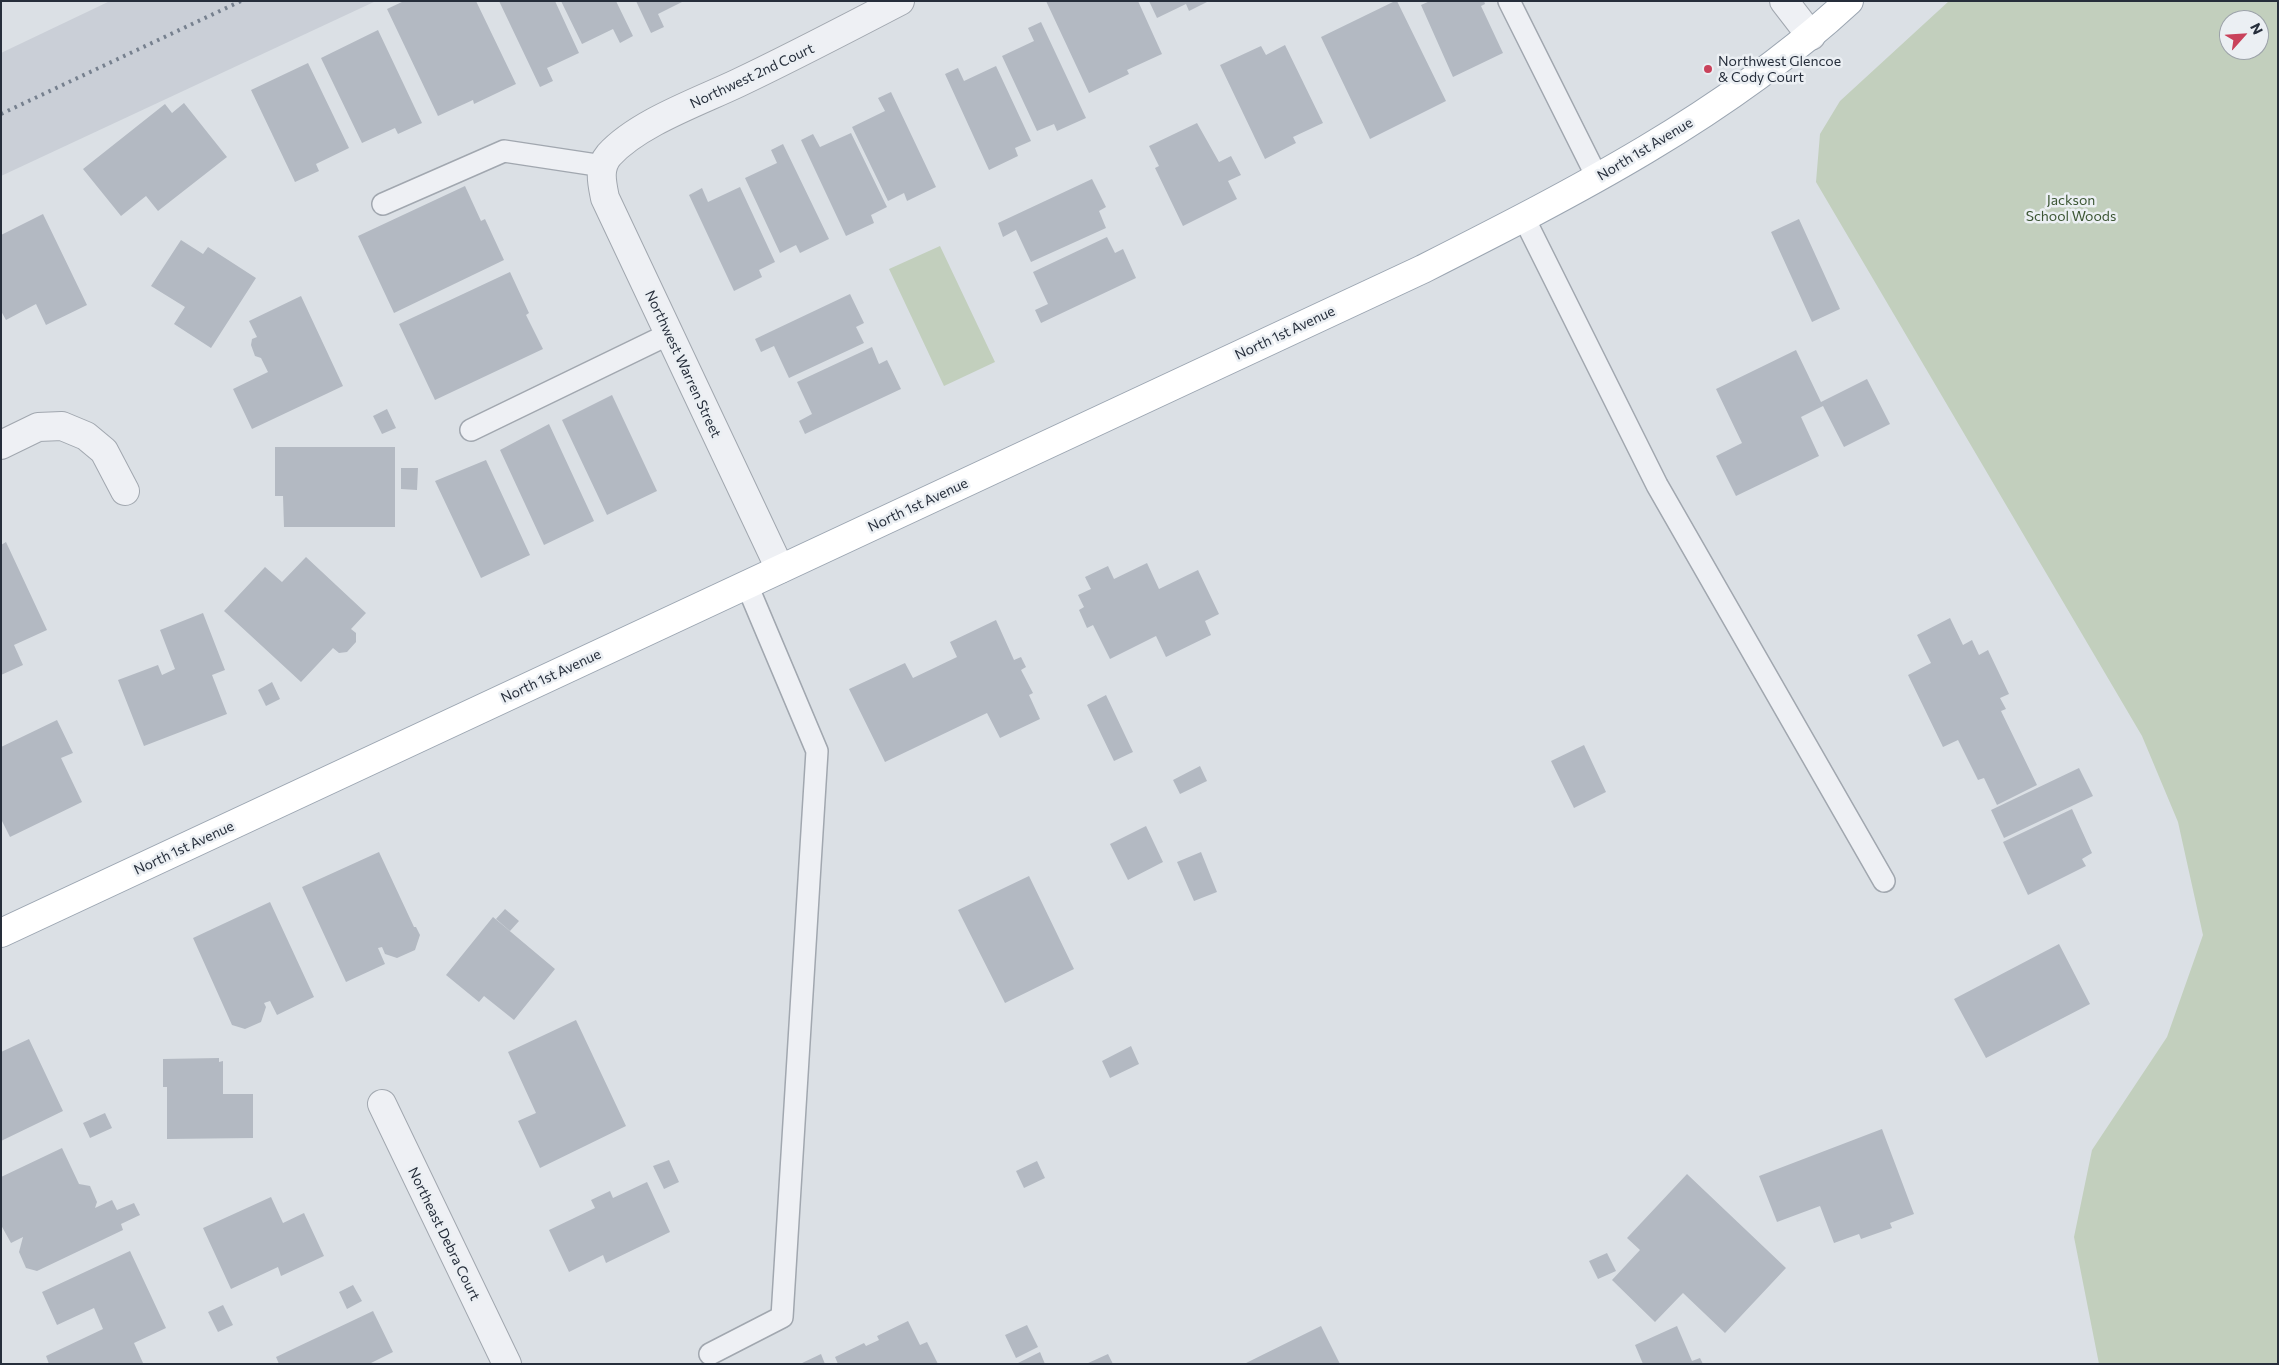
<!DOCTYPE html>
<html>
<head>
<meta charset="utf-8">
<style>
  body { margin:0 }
  #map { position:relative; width:2279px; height:1365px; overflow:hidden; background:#dbe0e5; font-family:Commissioner,sans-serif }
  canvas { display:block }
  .frame { position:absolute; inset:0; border:2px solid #262e3b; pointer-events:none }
  .north { position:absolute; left:2219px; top:10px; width:50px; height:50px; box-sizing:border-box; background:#ebeff3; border:1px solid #9ca2a9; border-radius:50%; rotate:64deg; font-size:14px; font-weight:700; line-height:20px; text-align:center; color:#262e3b }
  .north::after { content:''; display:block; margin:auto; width:18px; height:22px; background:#c9425b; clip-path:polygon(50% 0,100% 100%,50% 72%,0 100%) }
</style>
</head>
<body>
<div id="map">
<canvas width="2279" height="1365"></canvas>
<div class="frame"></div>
<div class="north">N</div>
</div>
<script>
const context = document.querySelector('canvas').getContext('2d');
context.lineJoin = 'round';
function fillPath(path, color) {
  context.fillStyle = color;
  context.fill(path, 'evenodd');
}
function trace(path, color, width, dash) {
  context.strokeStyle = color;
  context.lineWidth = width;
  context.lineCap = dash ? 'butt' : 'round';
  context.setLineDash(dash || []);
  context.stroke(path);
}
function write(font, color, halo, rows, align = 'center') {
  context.font = font + ' Commissioner,sans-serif';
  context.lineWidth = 5;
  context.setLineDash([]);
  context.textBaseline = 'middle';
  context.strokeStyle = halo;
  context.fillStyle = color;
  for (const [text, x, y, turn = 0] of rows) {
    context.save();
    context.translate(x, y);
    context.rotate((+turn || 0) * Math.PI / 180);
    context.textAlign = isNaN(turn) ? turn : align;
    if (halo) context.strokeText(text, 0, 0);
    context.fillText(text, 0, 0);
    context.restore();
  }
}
fillPath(new Path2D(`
  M 110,1 L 376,1 L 1,176 L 1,53 Z`), '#cacfd7');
fillPath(new Path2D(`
  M 1949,1 L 2278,1 L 2278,1364 L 2099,1364 L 2074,1237 L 2092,1150 L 2167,1037 L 2203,935 L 2178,822 L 2142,736 L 1816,182 L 1820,134 L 1840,101 ZM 2229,20 L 2259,20 L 2259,50 L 2229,50 Z
  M 940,246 L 995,362 L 944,386 L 889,269 Z`), '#c2cfbd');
fillPath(new Path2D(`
  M 404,1 L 476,1 L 516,84 L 474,104 L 473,100 L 438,116 L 387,9 Z
  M 499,1 L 555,1 L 579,53 L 547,68 L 553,81 L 540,87 Z
  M 561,1 L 616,1 L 633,36 L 620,43 L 613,29 L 582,44 Z
  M 636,1 L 684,1 L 658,14 L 664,27 L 651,33 Z
  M 1046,1 L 1138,1 L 1162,54 L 1127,70 L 1129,74 L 1089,93 Z
  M 1149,1 L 1209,1 L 1189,11 L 1186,4 L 1157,18 Z
  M 1395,1 L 1397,1 L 1446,101 L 1370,139 L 1321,37 Z
  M 1430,1 L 1484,1 L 1485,4 L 1481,6 L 1503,53 L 1453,77 L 1421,5 Z
  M 1041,22 L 1086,118 L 1057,131 L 1054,124 L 1037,131 L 1002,56 L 1034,41 L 1028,28 Z
  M 378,30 L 422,123 L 398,134 L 395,128 L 362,143 L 321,58 Z
  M 1285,45 L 1323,123 L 1293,137 L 1296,143 L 1265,159 L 1220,65 L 1261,46 L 1266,55 Z
  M 308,63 L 349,148 L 316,164 L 319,171 L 295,182 L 251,90 Z
  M 996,66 L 1031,141 L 1015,148 L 1018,156 L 989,170 L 945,74 L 958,68 L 964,81 Z
  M 891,92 L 936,187 L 907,201 L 904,193 L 888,201 L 852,127 L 885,111 L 878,98 Z
  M 184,103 L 227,157 L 158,211 L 146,196 L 121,216 L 83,169 L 165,104 L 172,113 Z
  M 1197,123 L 1219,162 L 1231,156 L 1241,175 L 1228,181 L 1237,199 L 1183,226 L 1155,168 L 1159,166 L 1149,146 Z
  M 851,133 L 887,207 L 871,215 L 874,223 L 846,236 L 801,140 L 813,134 L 820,147 Z
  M 783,144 L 829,239 L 800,253 L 796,245 L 780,253 L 745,178 L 777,163 L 771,150 Z
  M 1092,179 L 1106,207 L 1099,211 L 1106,228 L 1031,262 L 1016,230 L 1003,237 L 998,223 Z
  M 465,186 L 481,221 L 485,219 L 504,260 L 394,313 L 358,236 Z
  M 740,187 L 775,262 L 759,270 L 762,277 L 734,291 L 689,195 L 702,188 L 708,202 Z
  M 43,214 L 87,305 L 46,325 L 36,304 L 6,320 L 1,311 L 1,235 Z
  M 1799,219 L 1840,309 L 1812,322 L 1771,232 Z
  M 1107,237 L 1115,253 L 1123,249 L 1136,278 L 1041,323 L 1035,310 L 1048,304 L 1033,272 Z
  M 181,240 L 203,254 L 208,247 L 256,278 L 211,348 L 174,324 L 185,307 L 151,286 Z
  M 510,272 L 529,313 L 526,315 L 543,349 L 435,400 L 399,324 Z
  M 850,294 L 864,323 L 856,327 L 864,343 L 789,378 L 774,346 L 761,352 L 755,339 Z
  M 301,296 L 343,386 L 252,429 L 233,389 L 268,372 L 261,358 L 255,356 L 251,345 L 252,339 L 257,337 L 249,321 Z
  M 872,347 L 879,364 L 887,360 L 901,389 L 805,434 L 799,421 L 812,414 L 797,382 Z
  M 1796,350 L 1821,402 L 1867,379 L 1890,424 L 1844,447 L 1823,406 L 1801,417 L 1819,456 L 1736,496 L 1716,456 L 1742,443 L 1716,389 Z
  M 612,395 L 657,491 L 607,515 L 562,420 Z
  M 387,409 L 396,428 L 382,434 L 373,416 Z
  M 549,424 L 594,521 L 544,545 L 500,450 Z
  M 275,447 L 395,447 L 395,527 L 284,527 L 283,496 L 275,496 Z
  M 486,460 L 530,555 L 481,578 L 435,481 Z
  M 401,468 L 418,468 L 417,490 L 401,489 Z
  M 6,542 L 47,630 L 14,645 L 23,665 L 1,675 L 1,545 Z
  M 306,557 L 366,613 L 351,629 L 356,633 L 356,642 L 347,652 L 339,653 L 333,648 L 301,682 L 224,611 L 265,567 L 282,582 Z
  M 1147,563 L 1159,589 L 1198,570 L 1219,614 L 1205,621 L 1211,635 L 1166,657 L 1156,636 L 1110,659 L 1093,625 L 1087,628 L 1079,610 L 1084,607 L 1078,595 L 1091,589 L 1085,577 L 1108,566 L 1114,579 Z
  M 203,613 L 225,670 L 212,675 L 227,714 L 144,746 L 118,680 L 158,665 L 162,675 L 175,669 L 160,630 Z
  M 1950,618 L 1963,645 L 1972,640 L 1979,655 L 1988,650 L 2009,694 L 2000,698 L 2006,709 L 2001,711 L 2037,785 L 1997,805 L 1984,778 L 1978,780 L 1958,740 L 1943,747 L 1908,675 L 1931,663 L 1917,635 Z
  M 996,620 L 1014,660 L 1021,657 L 1026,667 L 1021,670 L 1033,693 L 1029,695 L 1040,719 L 1000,738 L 987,713 L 885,762 L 849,689 L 905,663 L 913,678 L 957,657 L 950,642 Z
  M 272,682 L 280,699 L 266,706 L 258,690 Z
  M 1106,695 L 1133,752 L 1114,761 L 1087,705 Z
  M 57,720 L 73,753 L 61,758 L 82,802 L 10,837 L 1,819 L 1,747 Z
  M 1584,745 L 1606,792 L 1574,808 L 1551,761 Z
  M 1200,766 L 1207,781 L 1180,794 L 1173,780 Z
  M 2079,768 L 2093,796 L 2004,838 L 1991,810 Z
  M 2072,809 L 2092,853 L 2082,859 L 2086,866 L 2028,895 L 2003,842 Z
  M 1146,826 L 1163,862 L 1128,880 L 1110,844 Z
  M 379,852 L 414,927 L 416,927 L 420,935 L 415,950 L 397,958 L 385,954 L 382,947 L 378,948 L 385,964 L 346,982 L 302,887 Z
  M 1201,852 L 1217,892 L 1194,901 L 1177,862 Z
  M 1029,876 L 1074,969 L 1005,1003 L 958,910 Z
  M 270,902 L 314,997 L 277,1015 L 270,1001 L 264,1003 L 266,1007 L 261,1022 L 245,1029 L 232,1025 L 193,938 Z
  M 505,909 L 519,921 L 510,931 L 496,919 Z
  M 493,917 L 555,969 L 514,1020 L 484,996 L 479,1002 L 446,975 Z
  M 2059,944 L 2090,1004 L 1986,1058 L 1954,999 Z
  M 576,1020 L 626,1126 L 540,1168 L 518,1121 L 536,1113 L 508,1052 Z
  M 29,1039 L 63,1111 L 1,1141 L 1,1052 Z
  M 1131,1046 L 1139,1064 L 1110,1078 L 1102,1061 Z
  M 219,1058 L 219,1062 L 223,1061 L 223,1094 L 253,1094 L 253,1138 L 167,1139 L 167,1087 L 163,1087 L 163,1059 Z
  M 105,1113 L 112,1128 L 90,1138 L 83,1123 Z
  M 1882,1129 L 1914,1214 L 1890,1223 L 1892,1228 L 1861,1239 L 1859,1234 L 1834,1243 L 1820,1206 L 1777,1222 L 1759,1176 Z
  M 62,1148 L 79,1184 L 90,1186 L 97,1202 L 95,1208 L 112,1200 L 117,1210 L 134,1203 L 140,1215 L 121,1224 L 123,1230 L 37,1271 L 26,1268 L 19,1252 L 23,1237 L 11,1243 L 1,1225 L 1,1177 Z
  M 669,1160 L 679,1182 L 664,1189 L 653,1166 Z
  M 1037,1161 L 1045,1178 L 1024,1188 L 1016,1171 Z
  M 1687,1174 L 1786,1268 L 1725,1333 L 1683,1293 L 1655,1322 L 1612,1280 L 1640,1250 L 1627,1238 Z
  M 647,1182 L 670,1232 L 606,1263 L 603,1255 L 569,1272 L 549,1230 L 595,1208 L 591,1200 L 610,1191 L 613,1198 Z
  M 271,1197 L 283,1223 L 304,1213 L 324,1256 L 281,1276 L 278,1267 L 231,1289 L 203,1228 Z
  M 130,1251 L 166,1328 L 134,1343 L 143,1363 L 49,1364 L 46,1356 L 103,1329 L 94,1308 L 57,1325 L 42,1292 Z
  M 1607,1253 L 1616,1271 L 1598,1279 L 1589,1261 Z
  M 353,1285 L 362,1301 L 347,1309 L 339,1292 Z
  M 223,1305 L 233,1325 L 218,1332 L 208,1312 Z
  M 373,1311 L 393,1352 L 369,1364 L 279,1364 L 276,1357 Z
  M 908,1321 L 920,1345 L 927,1342 L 938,1364 L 838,1364 L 835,1357 L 864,1343 L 866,1346 L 879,1340 L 877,1336 Z
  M 1027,1325 L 1038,1347 L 1016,1358 L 1005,1335 Z
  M 1321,1326 L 1340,1364 L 1244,1364 Z
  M 1677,1326 L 1692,1361 L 1700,1358 L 1703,1364 L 1643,1364 L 1635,1345 Z
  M 1040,1352 L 1045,1364 L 1016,1364 Z
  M 821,1354 L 825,1364 L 800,1364 Z
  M 1108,1354 L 1113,1364 L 1086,1364 Z`), '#b3b9c2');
const service = new Path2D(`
  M 1509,1 L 1597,177
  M 383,204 L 504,151 L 603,166
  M 1524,218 L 1657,485 L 1884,881
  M 471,430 L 669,334
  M 710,1354 L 782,1317 L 817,751 L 747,585`);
const minor = new Path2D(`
  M 1784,1 L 1811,36
  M 1,445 L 38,427 L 62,426 L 86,436 L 104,451 L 125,491
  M 780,569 L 605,198 C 602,183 598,168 609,155 C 638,123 698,102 738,83 C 793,57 846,29 900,1
  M 382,1104 L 507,1364`);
const primary = new Path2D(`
  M 1,933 L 1423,269 C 1573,193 1725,116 1849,1`);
trace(service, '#a1a7af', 24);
trace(minor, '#a1a7af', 30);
trace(primary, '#9ba5b1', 30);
trace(service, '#eef0f4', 21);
trace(minor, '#eef0f4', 28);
trace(primary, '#fff', 28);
trace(new Path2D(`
  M 1,114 L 241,1`), '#76808e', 4, [2.5, 5]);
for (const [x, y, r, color] of [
  [1708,69,5,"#c9425b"]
]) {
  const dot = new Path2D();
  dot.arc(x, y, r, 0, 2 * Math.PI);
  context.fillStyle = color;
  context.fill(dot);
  trace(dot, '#ebeff3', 2);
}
write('14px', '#262e3b', '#ebeff3', [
  ["Northwest Glencoe",1718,61],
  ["& Cody Court",1718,77]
], 'left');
write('14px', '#262e3b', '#ebeff3', [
  ["Northwest 2nd Court",752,76,-25],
  ["North 1st Avenue",1645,149,-31],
  ["North 1st Avenue",1285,333,-25],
  ["Northwest Warren Street",683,364,65],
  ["North 1st Avenue",918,505,-25],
  ["North 1st Avenue",551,676,-25],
  ["North 1st Avenue",184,848,-25],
  ["Northeast Debra Court",444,1234,64]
]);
write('14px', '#3c5634', '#ebeff3', [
  ["Jackson",2071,200],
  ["School Woods",2071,216]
]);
</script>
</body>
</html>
